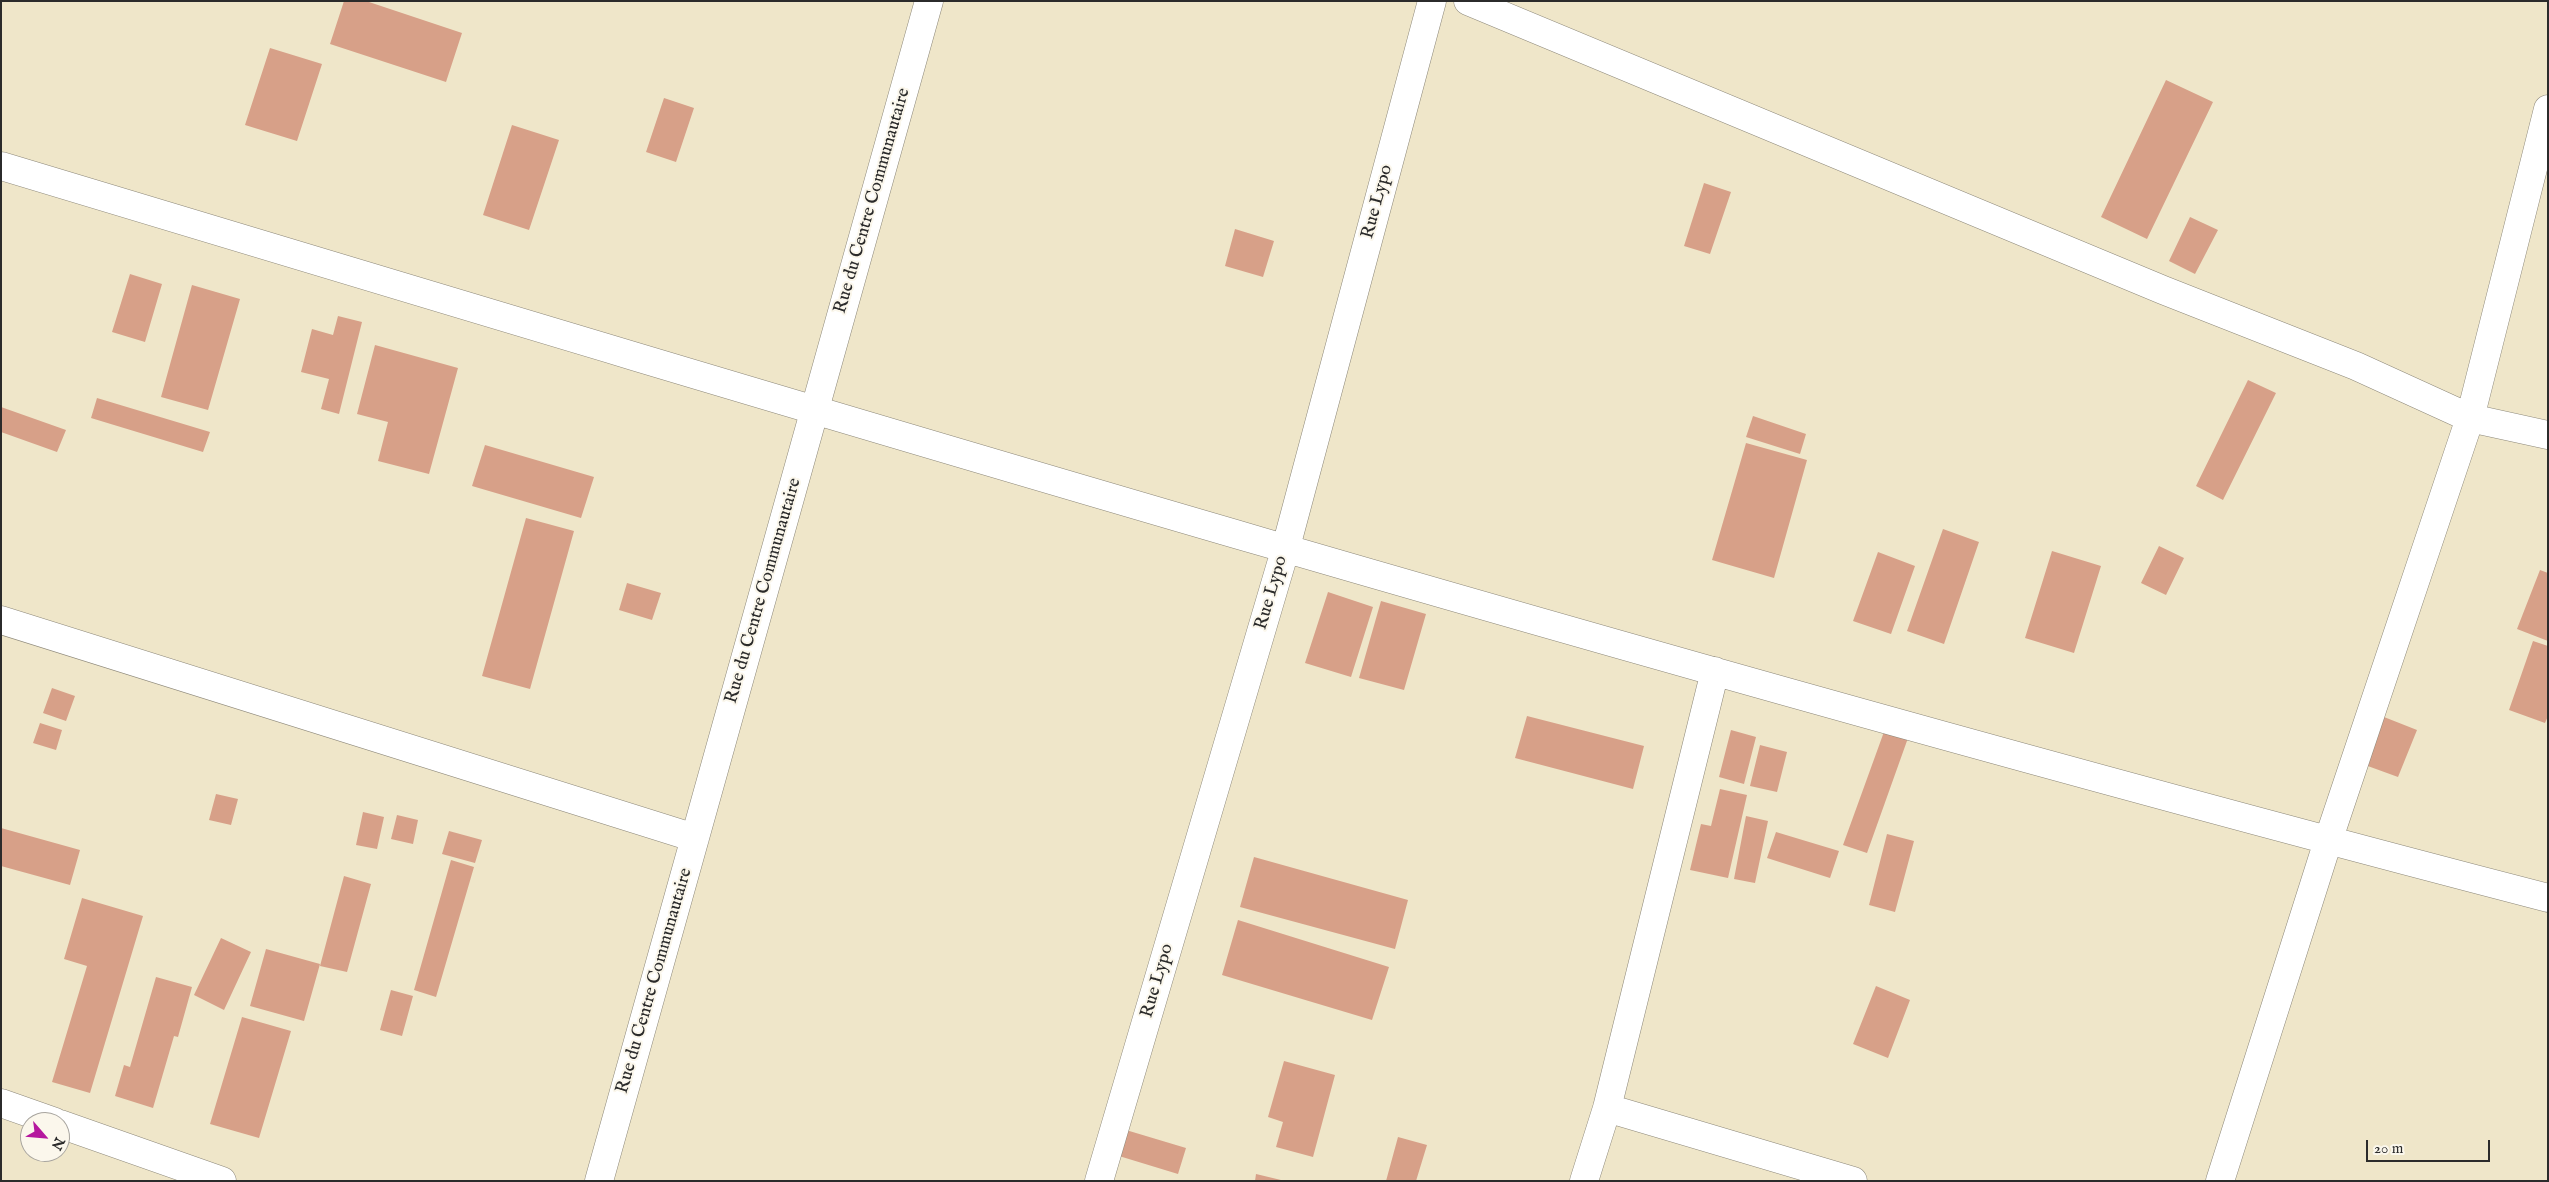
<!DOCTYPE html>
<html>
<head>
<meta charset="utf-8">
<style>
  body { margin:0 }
  #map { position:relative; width:2549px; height:1182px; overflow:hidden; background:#efe6c9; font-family:"IM FELL English",serif }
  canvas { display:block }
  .frame { position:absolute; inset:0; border:2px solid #2b2b2b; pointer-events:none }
  .north { position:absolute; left:20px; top:1112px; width:50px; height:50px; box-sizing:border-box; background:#fbf7ec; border:1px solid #a8a59f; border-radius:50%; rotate:117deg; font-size:14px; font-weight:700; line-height:20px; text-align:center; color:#2b2b2b }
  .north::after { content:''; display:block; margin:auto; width:18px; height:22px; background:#b5179e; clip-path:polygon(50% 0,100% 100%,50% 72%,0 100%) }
  .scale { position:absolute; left:2366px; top:1140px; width:124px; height:22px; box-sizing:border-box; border:2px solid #2b2b2b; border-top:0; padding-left:6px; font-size:15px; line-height:18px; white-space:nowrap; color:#2b2b2b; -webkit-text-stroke:4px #fbf7ec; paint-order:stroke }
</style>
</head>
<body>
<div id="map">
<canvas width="2549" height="1182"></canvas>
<div class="frame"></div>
<div class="north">N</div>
<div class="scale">20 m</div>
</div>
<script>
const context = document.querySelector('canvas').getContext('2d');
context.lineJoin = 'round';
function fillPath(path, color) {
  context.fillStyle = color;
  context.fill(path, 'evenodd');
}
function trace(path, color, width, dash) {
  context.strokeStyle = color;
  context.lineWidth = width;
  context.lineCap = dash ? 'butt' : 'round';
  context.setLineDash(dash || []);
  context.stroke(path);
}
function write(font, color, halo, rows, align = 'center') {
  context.font = font + ' "IM FELL English",serif';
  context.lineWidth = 4;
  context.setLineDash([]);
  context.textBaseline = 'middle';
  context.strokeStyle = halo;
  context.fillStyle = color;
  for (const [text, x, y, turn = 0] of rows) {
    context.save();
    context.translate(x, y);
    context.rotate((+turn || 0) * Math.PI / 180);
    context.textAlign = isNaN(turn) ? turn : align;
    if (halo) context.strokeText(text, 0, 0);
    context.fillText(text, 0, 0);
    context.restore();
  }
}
fillPath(new Path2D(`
  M 344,1 L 366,1 L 462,33 L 446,82 L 330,44 Z
  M 270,48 L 322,64 L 297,141 L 245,125 Z
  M 2166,80 L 2213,102 L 2147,239 L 2101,217 Z
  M 664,98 L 694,108 L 676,162 L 646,152 Z
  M 512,125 L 559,140 L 529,230 L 483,215 Z
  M 1704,183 L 1731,192 L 1710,254 L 1684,246 Z
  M 2190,217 L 2218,230 L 2195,274 L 2169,261 Z
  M 1235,229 L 1274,241 L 1263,277 L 1225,266 Z
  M 130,274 L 162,284 L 145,342 L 112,332 Z
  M 192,285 L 240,299 L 208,410 L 161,397 Z
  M 338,316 L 362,322 L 339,414 L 321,409 L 329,379 L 301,372 L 312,329 L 333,335 Z
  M 375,345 L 458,368 L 429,474 L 378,461 L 388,422 L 357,414 Z
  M 2248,380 L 2276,393 L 2223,500 L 2196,486 Z
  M 97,398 L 210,432 L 203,452 L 91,418 Z
  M 1,407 L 66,430 L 57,452 L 1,432 Z
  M 1753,416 L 1806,434 L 1800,454 L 1746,437 Z
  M 1746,443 L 1807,460 L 1774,578 L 1712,560 Z
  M 485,445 L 594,477 L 581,518 L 472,486 Z
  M 526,518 L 574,531 L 530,689 L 482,676 Z
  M 1943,529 L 1979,542 L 1944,644 L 1907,631 Z
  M 2159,546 L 2184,558 L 2166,595 L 2141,583 Z
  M 2052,551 L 2101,566 L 2074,653 L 2025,638 Z
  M 1878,552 L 1915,566 L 1891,634 L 1853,621 Z
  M 2540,570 L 2548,573 L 2548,641 L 2517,629 Z
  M 627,583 L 661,593 L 652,620 L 619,610 Z
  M 1328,592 L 1373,607 L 1351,677 L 1305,663 Z
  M 1381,601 L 1426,614 L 1404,690 L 1359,678 Z
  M 2533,641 L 2548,646 L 2548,716 L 2545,723 L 2509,710 Z
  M 52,688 L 75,696 L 66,721 L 43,713 Z
  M 1527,716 L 1644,746 L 1633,789 L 1515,758 Z
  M 2384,717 L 2417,730 L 2398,777 L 2365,765 Z
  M 40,723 L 62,730 L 56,750 L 33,743 Z
  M 1885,729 L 1908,738 L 1867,853 L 1843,845 Z
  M 1731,730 L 1756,737 L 1744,784 L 1719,777 Z
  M 1760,745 L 1787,752 L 1777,792 L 1750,786 Z
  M 1720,789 L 1747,795 L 1728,878 L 1690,870 L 1701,824 L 1711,826 Z
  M 216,794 L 238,799 L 231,825 L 209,820 Z
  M 363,812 L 384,817 L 377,849 L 356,845 Z
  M 397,815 L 418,820 L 413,844 L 391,839 Z
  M 1746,816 L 1768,821 L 1755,883 L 1734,879 Z
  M 1,828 L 80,850 L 70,885 L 1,866 Z
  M 449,831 L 482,840 L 475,863 L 442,854 Z
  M 1776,832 L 1839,851 L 1830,878 L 1767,858 Z
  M 1887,834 L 1914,841 L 1895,912 L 1869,905 Z
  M 1254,857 L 1408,900 L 1395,949 L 1240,907 Z
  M 451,860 L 474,867 L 436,997 L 414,990 Z
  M 344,876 L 371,884 L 347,972 L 320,966 Z
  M 82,898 L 143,916 L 90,1093 L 52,1082 L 87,966 L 64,959 Z
  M 1238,920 L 1389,967 L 1372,1020 L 1222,975 Z
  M 221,938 L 251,952 L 224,1010 L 194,995 Z
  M 266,949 L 320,964 L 304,1021 L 250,1006 Z
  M 156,977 L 192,987 L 178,1037 L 174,1036 L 153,1108 L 115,1096 L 124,1065 L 130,1067 Z
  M 1876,986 L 1910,1000 L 1888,1058 L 1853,1044 Z
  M 391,990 L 413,996 L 402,1036 L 380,1030 Z
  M 242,1017 L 291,1031 L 259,1138 L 210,1124 Z
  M 1284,1061 L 1335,1075 L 1313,1157 L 1276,1147 L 1283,1122 L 1268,1117 Z
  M 1126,1130 L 1186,1148 L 1178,1174 L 1119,1156 Z
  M 1398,1137 L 1427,1145 L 1416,1181 L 1386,1181 Z
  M 1256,1174 L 1281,1180 L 1281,1181 L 1255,1181 Z`), '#d7a088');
const street = new Path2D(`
  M 1468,1 L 2163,290 L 2356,366 L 2470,418 L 2548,435
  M 1,166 C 847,421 1693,676 2548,898
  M 1,620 L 695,838
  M 1,1103 L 55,1122
  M 1607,1108 L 1853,1181
  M 60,1124 L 222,1181
  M 599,1181 L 929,1
  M 1099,1181 L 1286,547 L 1432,1
  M 1584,1181 L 1607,1108 L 1715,671
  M 2220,1181 L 2328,841 L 2470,418 L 2548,109`);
trace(street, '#8d887a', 29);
trace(street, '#fff', 28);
write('18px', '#2b2b2b', '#fbf7ec', [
  ["Rue du Centre Communautaire",873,201,-74],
  ["Rue Lypo",1378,202,-75],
  ["Rue du Centre Communautaire",764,591,-74],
  ["Rue Lypo",1272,593,-74],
  ["Rue du Centre Communautaire",655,981,-74],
  ["Rue Lypo",1158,981,-74]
]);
</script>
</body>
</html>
